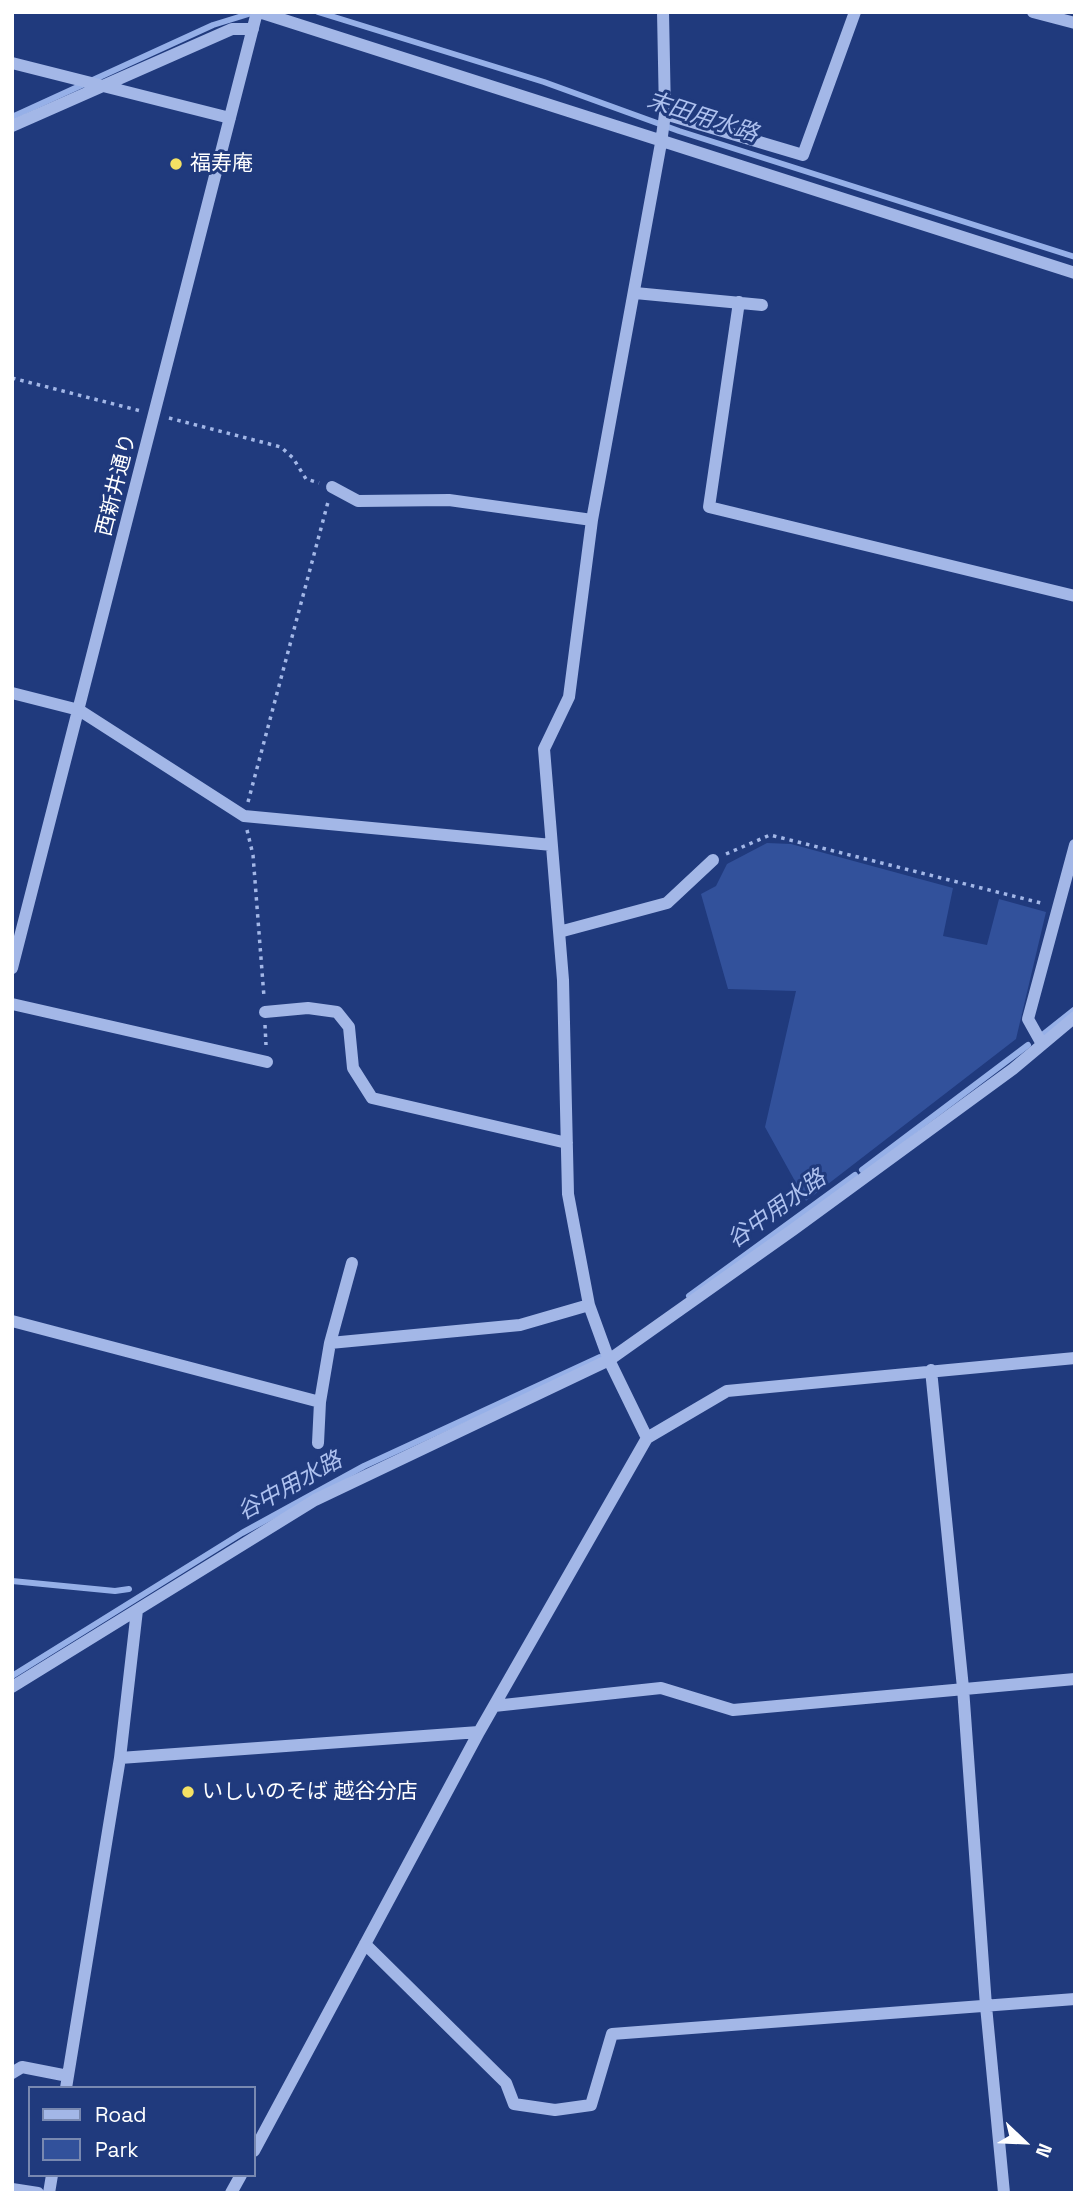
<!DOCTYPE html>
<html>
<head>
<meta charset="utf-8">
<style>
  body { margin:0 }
  #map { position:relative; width:1087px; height:2205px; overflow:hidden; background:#203a7d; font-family:"Space Grotesk",sans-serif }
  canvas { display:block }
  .frame { position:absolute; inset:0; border:14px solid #fff; pointer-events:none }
  .legend { position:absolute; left:28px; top:2086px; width:228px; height:91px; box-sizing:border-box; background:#203a7d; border:2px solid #7989b1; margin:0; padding:9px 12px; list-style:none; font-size:21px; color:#fff }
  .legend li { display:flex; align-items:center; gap:14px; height:35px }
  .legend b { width:35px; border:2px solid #7989b1 }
  .north { position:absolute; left:989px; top:2107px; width:70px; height:70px; -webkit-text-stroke:5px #203a7d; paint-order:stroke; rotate:113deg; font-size:19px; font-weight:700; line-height:28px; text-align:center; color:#fff }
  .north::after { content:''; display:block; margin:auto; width:24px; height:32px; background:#fff; clip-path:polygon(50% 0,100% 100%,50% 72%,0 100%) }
</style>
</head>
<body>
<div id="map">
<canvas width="1087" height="2205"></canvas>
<div class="frame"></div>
<ul class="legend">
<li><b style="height:9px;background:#a3b7e7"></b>Road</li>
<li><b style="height:19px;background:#32519b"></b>Park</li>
</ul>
<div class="north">N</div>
</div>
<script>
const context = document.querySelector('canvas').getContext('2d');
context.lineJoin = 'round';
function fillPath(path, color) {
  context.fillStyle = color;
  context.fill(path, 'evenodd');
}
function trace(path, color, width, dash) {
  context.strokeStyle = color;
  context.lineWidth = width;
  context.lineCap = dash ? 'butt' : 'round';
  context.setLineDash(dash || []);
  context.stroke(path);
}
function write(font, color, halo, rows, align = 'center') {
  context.font = font + ' "Space Grotesk","Noto Sans JP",sans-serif';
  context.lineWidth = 6;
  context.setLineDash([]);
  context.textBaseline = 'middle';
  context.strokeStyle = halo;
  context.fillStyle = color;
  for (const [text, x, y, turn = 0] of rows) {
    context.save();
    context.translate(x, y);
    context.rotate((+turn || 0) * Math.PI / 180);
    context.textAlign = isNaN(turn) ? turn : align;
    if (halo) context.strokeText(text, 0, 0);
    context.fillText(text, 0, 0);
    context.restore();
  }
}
fillPath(new Path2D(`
  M 767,843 L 791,844 L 953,888 L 943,936 L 987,945 L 999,899 L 1046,912 L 1016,1039 L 806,1201 L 765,1127 L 796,991 L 728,989 L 701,894 L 716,886 L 727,864 Z`), '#32519b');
trace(new Path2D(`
  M 318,12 L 544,82 L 679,131 L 1075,257
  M 12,117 L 213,25 L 255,12
  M 1041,1036 L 1075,1009
  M 862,1170 L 1028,1045
  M 689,1296 L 855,1175
  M 12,1581 L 115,1591 L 129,1589
  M 12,1676 L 242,1533 L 364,1466 L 600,1357`), '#96b0e8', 6);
trace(new Path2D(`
  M 12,378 L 141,411
  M 169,418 L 281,447 L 293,458 L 306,479 L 319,483
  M 248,802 L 328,502
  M 247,830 L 253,855 L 264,997
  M 726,854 L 770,835 L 1045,904
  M 265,1025 L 266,1045`), '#a3b7e7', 3.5, [3.5, 5]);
trace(new Path2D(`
  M 259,12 L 1075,273
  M 1033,12 L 1075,23
  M 12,63 L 230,118
  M 665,114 L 803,155 L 855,12
  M 12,126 L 232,29 L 253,29
  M 635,293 L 762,305
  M 739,302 L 709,507 L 1075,596
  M 332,487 L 358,501 L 449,500 L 592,520
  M 12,693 L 79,710 L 244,816 L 552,845
  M 559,932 L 667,903 L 713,860
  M 12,968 L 257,12
  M 12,1004 L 267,1062
  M 265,1012 L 308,1008 L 337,1012 L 349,1027 L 353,1068 L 372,1098 L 567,1143
  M 1042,1044 L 1028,1019 L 1075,845
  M 12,1321 L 320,1402
  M 330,1343 L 352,1263
  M 931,1370 L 963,1688 L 986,2006 L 1004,2193
  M 647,1438 L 609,1360 L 589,1305 L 568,1194 L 563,980 L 544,749 L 569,697 L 592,520 L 661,143 L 665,114 L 663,12
  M 318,1443 L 320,1402 L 330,1343 L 520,1325 L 589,1305
  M 12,1687 L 315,1500 L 609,1360 L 794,1229 L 1013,1069 L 1075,1017
  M 494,1706 L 661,1688 L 733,1710 L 1075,1679
  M 120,1758 L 479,1732
  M 365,1944 L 506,2083 L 514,2104 L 555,2110 L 591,2105 L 612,2034 L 1075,1999
  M 12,2073 L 22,2067 L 68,2076
  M 66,2088 L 120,1758 L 137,1610
  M 254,2151 L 479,1732 L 647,1438 L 727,1391 L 1075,1358
  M 12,2189 L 38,2193
  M 49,2193 L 52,2175
  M 231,2193 L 241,2175`), '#a3b7e7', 12);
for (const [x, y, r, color] of [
  [176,164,7,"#f5e163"],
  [188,1792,7,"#f5e163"]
]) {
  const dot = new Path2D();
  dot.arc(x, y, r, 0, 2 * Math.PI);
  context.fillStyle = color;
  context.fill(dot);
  trace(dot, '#203a7d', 2.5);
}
write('21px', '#fff', '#203a7d', [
  ["福寿庵",190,164],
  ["いしいのそば 越谷分店",202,1792]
], 'left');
write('21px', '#fff', '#203a7d', [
  ["西新井通り",117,485,-76]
]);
write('italic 23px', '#aec1ef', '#203a7d', [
  ["末田用水路",702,118,18],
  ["谷中用水路",777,1210,-36],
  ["谷中用水路",290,1487,-29]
]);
</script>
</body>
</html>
